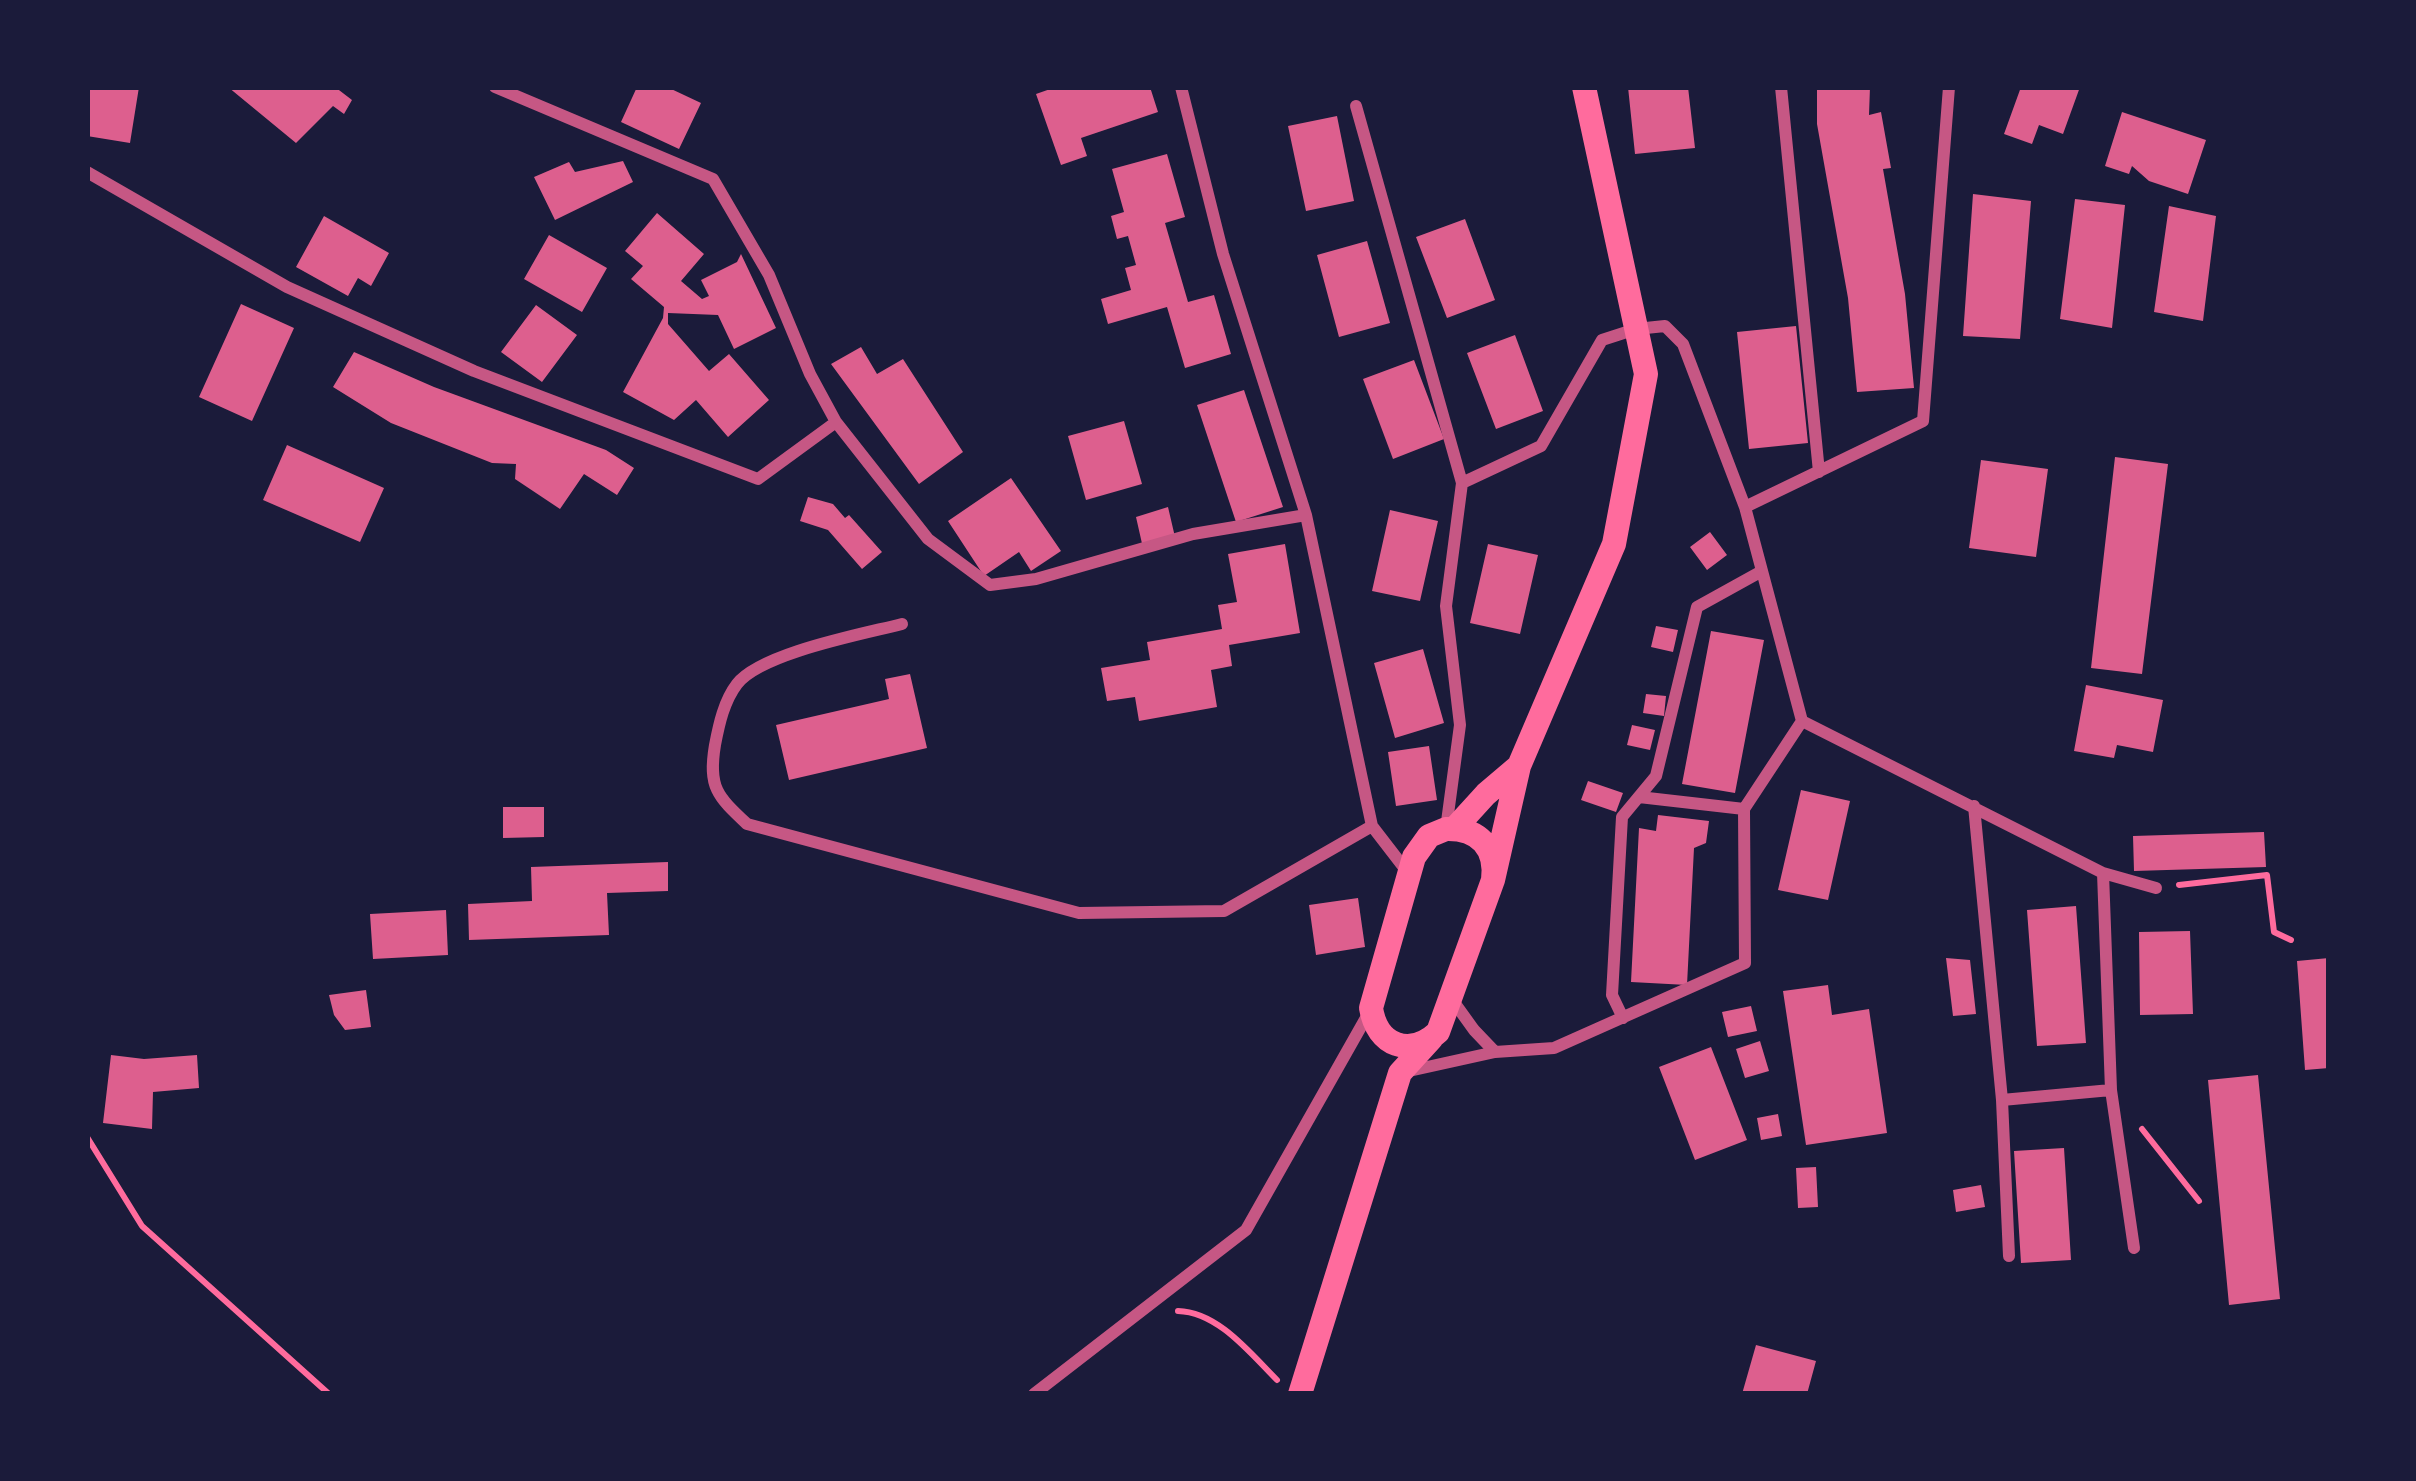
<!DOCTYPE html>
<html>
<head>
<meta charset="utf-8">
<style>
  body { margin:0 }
  #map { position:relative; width:2416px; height:1481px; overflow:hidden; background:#1b1b3a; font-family:Mulish,sans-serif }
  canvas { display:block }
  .frame { position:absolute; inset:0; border:90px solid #1b1b3a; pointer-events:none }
</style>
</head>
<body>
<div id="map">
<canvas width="2416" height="1481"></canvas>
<div class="frame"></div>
</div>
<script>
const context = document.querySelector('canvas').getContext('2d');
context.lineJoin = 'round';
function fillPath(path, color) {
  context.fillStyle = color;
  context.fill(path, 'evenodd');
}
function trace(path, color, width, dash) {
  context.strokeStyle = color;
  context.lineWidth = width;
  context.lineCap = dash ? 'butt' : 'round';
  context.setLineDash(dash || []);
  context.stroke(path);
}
fillPath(new Path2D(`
  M 87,87 L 139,87 L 130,143 L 87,136 Z
  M 228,87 L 335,87 L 352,100 L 344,114 L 333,106 L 296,143 Z
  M 637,87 L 667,87 L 701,103 L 679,149 L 621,122 Z
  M 1056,87 L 1150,87 L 1158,112 L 1081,138 L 1087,156 L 1061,165 L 1036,94 Z
  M 1628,87 L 1688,87 L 1695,148 L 1635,154 Z
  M 1817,87 L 1870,87 L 1869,115 L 1881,112 L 1891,168 L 1883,169 L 1905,294 L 1914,388 L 1857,392 L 1848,298 L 1817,124 Z
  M 2021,87 L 2080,87 L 2063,134 L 2039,125 L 2032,144 L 2004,134 Z
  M 2122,112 L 2206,140 L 2188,194 L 2149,181 L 2132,166 L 2129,174 L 2105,166 Z
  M 1337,116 L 1354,201 L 1306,211 L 1288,126 Z
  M 1167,154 L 1185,217 L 1165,223 L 1188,302 L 1214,295 L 1231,354 L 1185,368 L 1167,307 L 1108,324 L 1101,299 L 1131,290 L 1125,268 L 1136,265 L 1128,236 L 1117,239 L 1111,216 L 1124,212 L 1112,169 Z
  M 623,161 L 633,182 L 555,220 L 534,177 L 569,162 L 575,172 Z
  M 1973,194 L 2031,201 L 2020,339 L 1963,336 Z
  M 2075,199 L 2125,205 L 2112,328 L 2060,319 Z
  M 2169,206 L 2216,216 L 2203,321 L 2154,312 Z
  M 657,213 L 704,254 L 681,281 L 702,299 L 709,296 L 701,280 L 737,262 L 741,254 L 776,328 L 734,349 L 718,315 L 668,313 L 668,324 L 709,371 L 729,354 L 769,400 L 728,437 L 696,400 L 674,420 L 623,392 L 663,318 L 664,307 L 631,279 L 643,266 L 625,251 Z
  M 324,216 L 389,253 L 371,286 L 358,278 L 348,296 L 296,267 Z
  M 1465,219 L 1495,300 L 1447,318 L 1416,237 Z
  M 549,235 L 607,268 L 582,312 L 524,279 Z
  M 1367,241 L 1390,323 L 1339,337 L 1317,255 Z
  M 241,304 L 294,328 L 252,421 L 199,397 Z
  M 536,305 L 577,335 L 542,382 L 501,352 Z
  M 1796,326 L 1808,443 L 1749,449 L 1737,332 Z
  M 1515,335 L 1543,411 L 1496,429 L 1467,353 Z
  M 861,347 L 877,374 L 903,359 L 963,452 L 919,484 L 831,364 Z
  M 354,352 L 434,387 L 606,450 L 634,468 L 617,495 L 584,474 L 560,509 L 515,479 L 516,464 L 492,463 L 391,423 L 333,387 Z
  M 1414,360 L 1444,439 L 1393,459 L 1363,379 Z
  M 1244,390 L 1283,507 L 1236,522 L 1197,405 Z
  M 1124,421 L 1142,484 L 1086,500 L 1068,436 Z
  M 287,445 L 384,488 L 360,542 L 263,500 Z
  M 2115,457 L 2168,464 L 2142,674 L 2091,668 Z
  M 1981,460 L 2048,469 L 2036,557 L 1969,548 Z
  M 1011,478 L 1061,551 L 1031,571 L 1019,552 L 984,576 L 948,521 Z
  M 808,497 L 833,504 L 845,518 L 849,515 L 882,552 L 862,569 L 828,530 L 800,521 Z
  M 1168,507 L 1175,537 L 1143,548 L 1136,517 Z
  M 1390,510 L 1438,521 L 1420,601 L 1372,591 Z
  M 1710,532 L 1727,555 L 1707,570 L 1690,547 Z
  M 1285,544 L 1300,633 L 1229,645 L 1232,666 L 1211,670 L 1217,707 L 1139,721 L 1135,697 L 1107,701 L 1101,668 L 1150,660 L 1147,642 L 1222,629 L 1218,605 L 1237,602 L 1228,554 Z
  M 1488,544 L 1538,555 L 1520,634 L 1470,623 Z
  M 1656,626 L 1678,630 L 1673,652 L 1651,647 Z
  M 1711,631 L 1764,640 L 1735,793 L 1682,784 Z
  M 1423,649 L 1444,723 L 1395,738 L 1374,663 Z
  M 910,674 L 927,748 L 789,780 L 776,725 L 889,699 L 885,679 Z
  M 2086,685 L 2163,700 L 2153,752 L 2117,745 L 2114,758 L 2074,751 Z
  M 1646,694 L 1666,696 L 1664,716 L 1643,713 Z
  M 1632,725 L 1655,730 L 1650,750 L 1627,745 Z
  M 1429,746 L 1437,800 L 1396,806 L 1388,752 Z
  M 1588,781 L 1623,793 L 1616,812 L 1581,800 Z
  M 1801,790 L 1850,801 L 1828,900 L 1778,890 Z
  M 503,807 L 544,807 L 544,837 L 503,838 Z
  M 1658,815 L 1709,821 L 1706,843 L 1694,848 L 1687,985 L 1631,982 L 1639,828 L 1656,831 Z
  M 2264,832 L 2266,867 L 2134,871 L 2133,836 Z
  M 668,862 L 668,891 L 607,893 L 609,935 L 469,940 L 468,904 L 532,901 L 531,867 Z
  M 1358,898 L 1365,947 L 1316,955 L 1309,905 Z
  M 2076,906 L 2086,1043 L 2037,1046 L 2027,910 Z
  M 446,910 L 448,955 L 373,959 L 370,914 Z
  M 2190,931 L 2193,1014 L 2140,1015 L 2139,932 Z
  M 1946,958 L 1970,960 L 1976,1014 L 1953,1016 Z
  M 2329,958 L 2329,1068 L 2305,1070 L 2297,961 Z
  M 1828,985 L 1832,1015 L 1869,1009 L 1887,1133 L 1806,1145 L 1783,991 Z
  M 366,990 L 371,1027 L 345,1030 L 334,1015 L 329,995 Z
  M 1751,1006 L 1757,1031 L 1728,1037 L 1722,1012 Z
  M 1760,1041 L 1769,1071 L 1745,1078 L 1736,1049 Z
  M 1711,1047 L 1747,1140 L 1695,1160 L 1659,1067 Z
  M 111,1055 L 144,1059 L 197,1055 L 199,1088 L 153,1092 L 152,1129 L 103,1123 Z
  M 2258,1075 L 2280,1299 L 2229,1305 L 2208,1080 Z
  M 1778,1114 L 1782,1136 L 1761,1140 L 1757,1118 Z
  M 2064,1148 L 2071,1260 L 2021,1263 L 2014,1151 Z
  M 1816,1167 L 1818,1207 L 1798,1208 L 1796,1168 Z
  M 1981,1185 L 1985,1207 L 1956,1212 L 1953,1190 Z
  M 1756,1345 L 1816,1361 L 1807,1394 L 1742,1394 Z`), '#dd5f8e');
trace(new Path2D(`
  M 2179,885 L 2267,875 L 2274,932 L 2291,940
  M 2142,1129 L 2199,1201
  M 87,1137 L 142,1226 L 329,1394
  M 1178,1311 C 1218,1312 1250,1353 1277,1380`), '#ff6b9d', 6);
trace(new Path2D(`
  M 495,87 L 713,179 L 769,275 L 810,374 L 836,422 L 928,539 L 990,585 L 1036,579 L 1193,534 L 1306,515
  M 1181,87 L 1223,254 L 1306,515 L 1372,826 L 1409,874
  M 1781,87 L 1819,472
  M 1356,106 L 1462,483 L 1541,446 L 1602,340 L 1636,329 L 1665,326 L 1683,344 L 1745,507 L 1802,721 L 2103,873 L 2156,888
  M 87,172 L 287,287 L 474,371 L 758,479 L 836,422
  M 1745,507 L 1923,421 L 1949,87
  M 902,624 C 863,634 761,653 737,684 C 724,701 719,724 715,745 C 708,787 717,796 747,824 L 1079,913 L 1224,911 L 1372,826
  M 1639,797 L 1744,809
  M 1974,806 L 2002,1100 L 2009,1256
  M 1446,829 L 1460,725 L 1446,606 L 1462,483
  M 2103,873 L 2111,1090 L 2134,1248
  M 1451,998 L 1474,1030 L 1495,1052
  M 1623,1018 L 1612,995 L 1622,817 L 1656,776 L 1697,607 L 1762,571
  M 1409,1071 L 1495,1052 L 1554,1048 L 1745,963 L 1744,809 L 1802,721
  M 2002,1100 L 2111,1090
  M 1034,1394 L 1246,1230 L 1371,1009`), '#c65784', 12);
trace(new Path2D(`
  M 1455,828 L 1486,794 L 1519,766
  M 1446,829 C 1479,828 1497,848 1493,880 L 1438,1032 C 1410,1058 1377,1046 1371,1008 L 1414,857 L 1429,836 Z
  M 1493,880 L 1519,766 L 1614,544 L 1646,374 L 1584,87
  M 1300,1394 L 1400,1073 L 1431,1039`), '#ff6b9d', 24);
</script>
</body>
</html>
